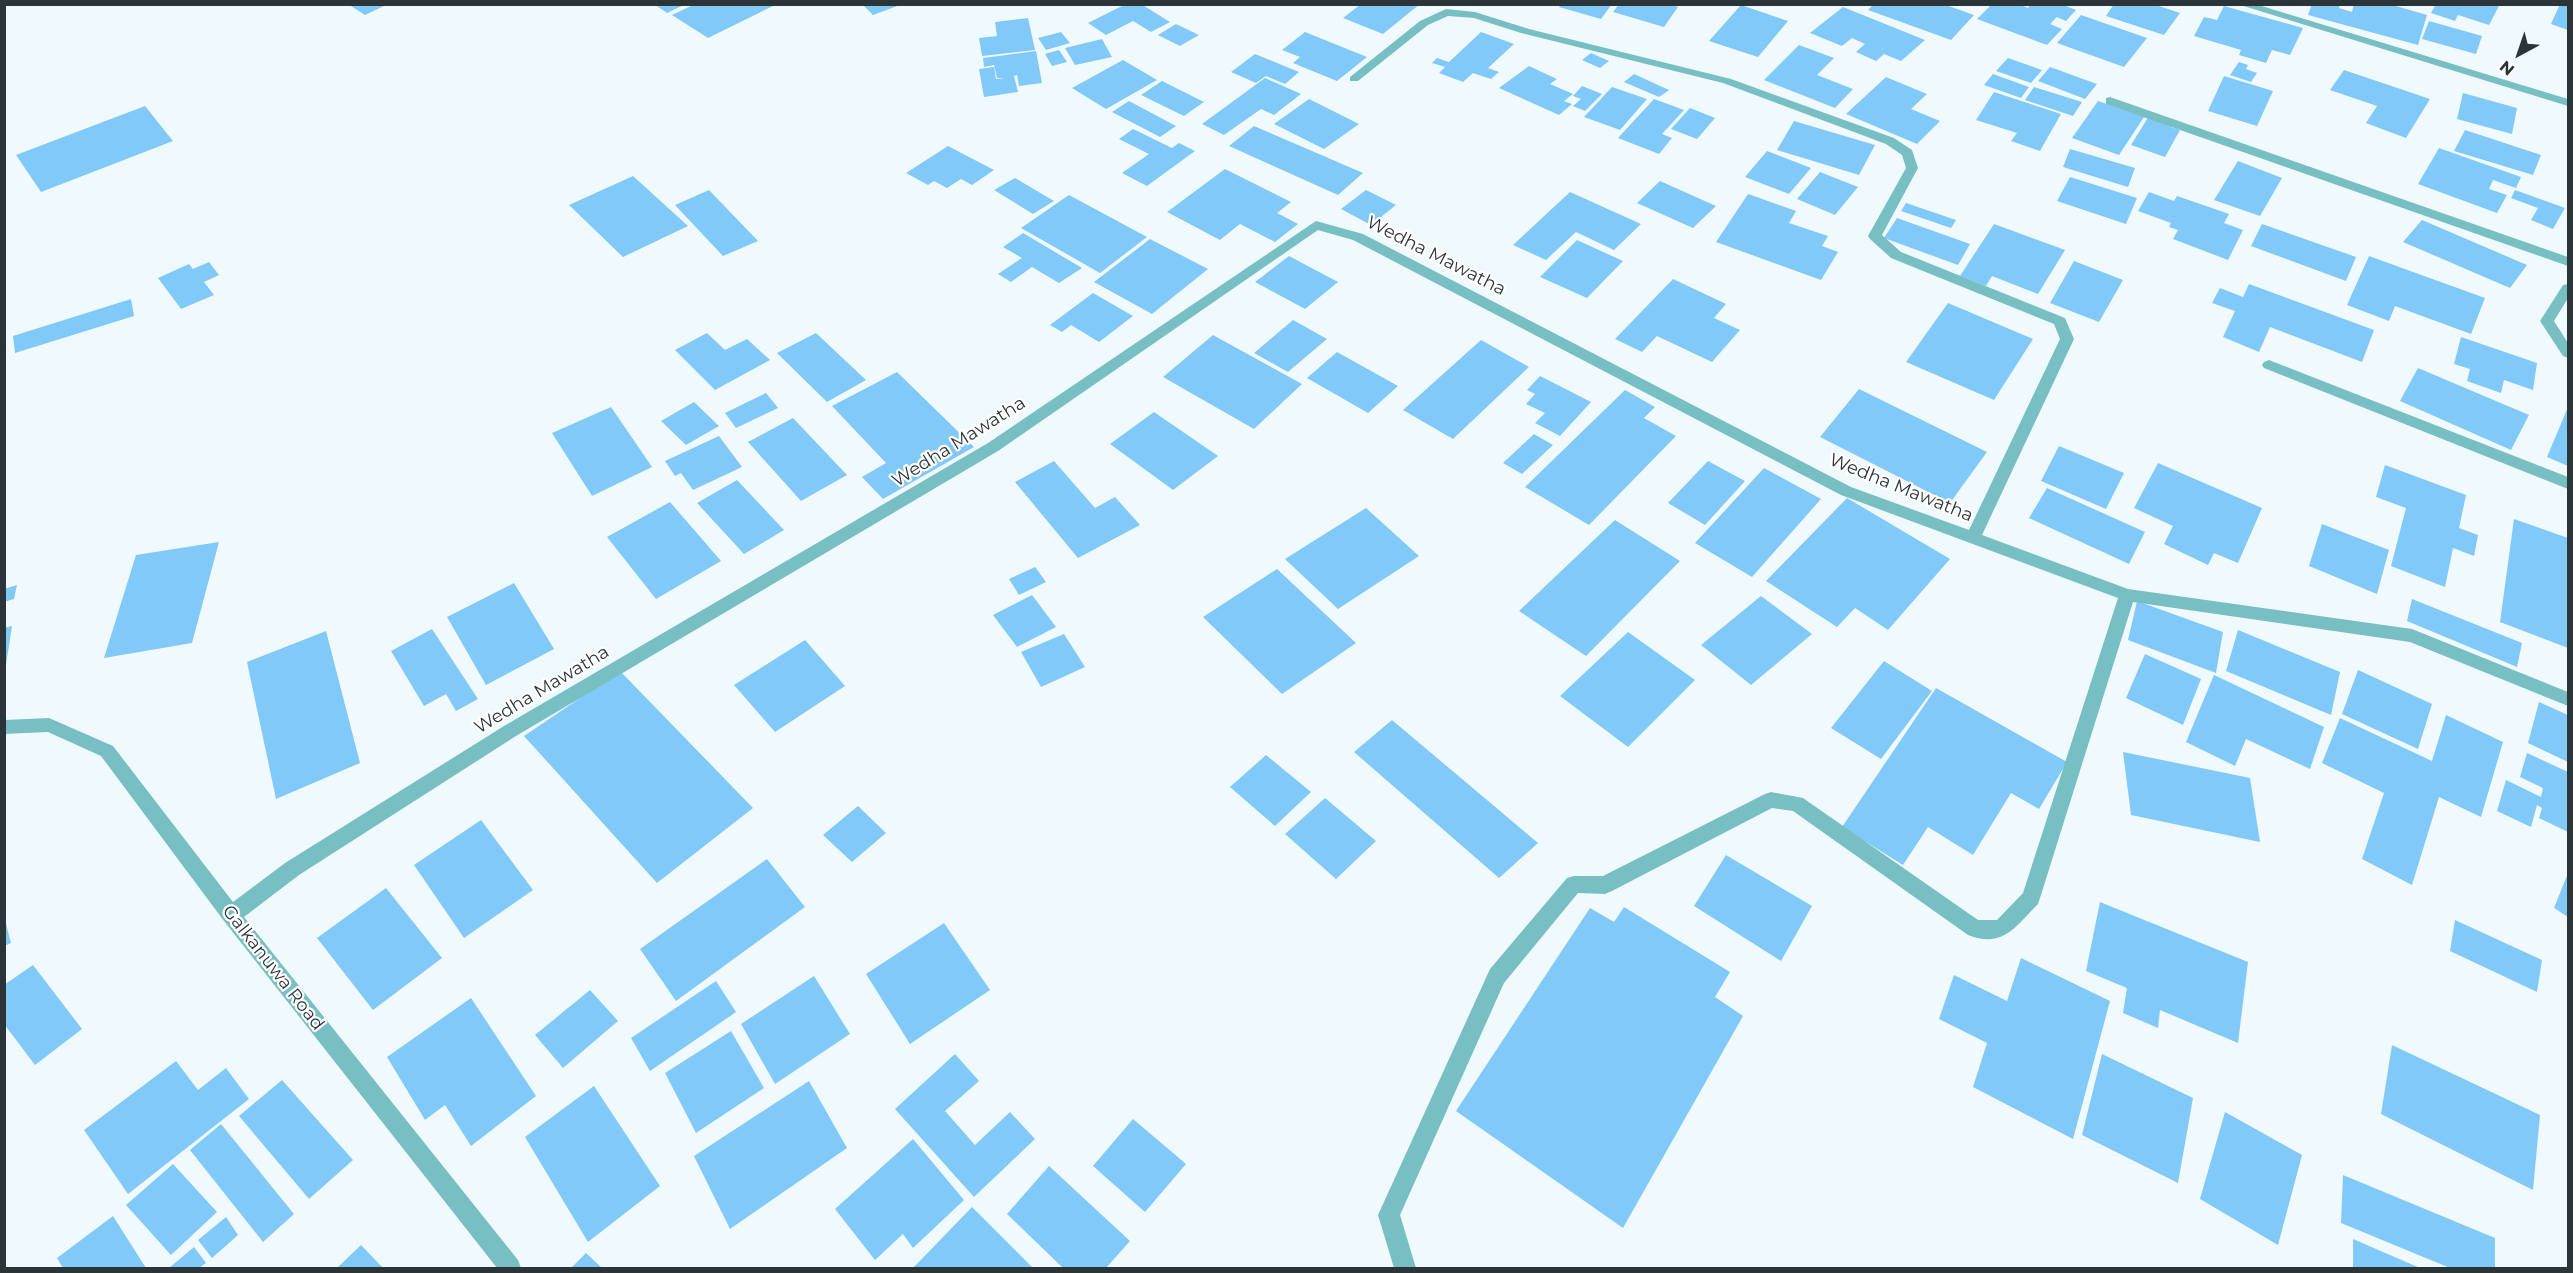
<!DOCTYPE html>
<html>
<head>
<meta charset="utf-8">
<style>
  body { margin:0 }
  #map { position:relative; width:2573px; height:1273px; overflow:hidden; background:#f0fafe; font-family:Montserrat,sans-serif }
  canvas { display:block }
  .frame { position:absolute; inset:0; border:6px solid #2b3538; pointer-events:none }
  .north { position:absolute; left:2489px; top:24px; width:60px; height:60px; -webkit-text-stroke:4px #fff; paint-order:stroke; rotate:220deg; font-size:16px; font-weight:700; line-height:24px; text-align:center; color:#2b3538 }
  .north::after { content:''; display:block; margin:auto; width:21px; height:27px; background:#2b3538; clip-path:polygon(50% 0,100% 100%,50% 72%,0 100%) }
</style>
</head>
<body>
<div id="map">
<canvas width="2573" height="1273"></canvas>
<div class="frame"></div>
<div class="north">N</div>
</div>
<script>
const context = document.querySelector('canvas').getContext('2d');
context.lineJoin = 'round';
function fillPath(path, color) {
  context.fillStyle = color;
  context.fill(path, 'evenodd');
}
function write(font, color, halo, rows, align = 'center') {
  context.font = font + ' Montserrat,sans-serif';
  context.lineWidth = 4.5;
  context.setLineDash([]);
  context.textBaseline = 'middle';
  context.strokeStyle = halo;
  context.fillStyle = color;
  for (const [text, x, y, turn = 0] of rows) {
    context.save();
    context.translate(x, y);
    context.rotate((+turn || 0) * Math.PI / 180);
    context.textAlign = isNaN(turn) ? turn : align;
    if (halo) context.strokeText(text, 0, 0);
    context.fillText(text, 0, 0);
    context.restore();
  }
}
fillPath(new Path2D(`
  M 354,4 L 388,4 L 365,15 L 351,6 Z
  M 654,4 L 686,4 L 667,13 Z
  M 695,4 L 770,4 L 773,6 L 708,38 L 672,15 Z
  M 862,4 L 900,4 L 900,5 L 873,15 Z
  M 1126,4 L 1141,4 L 1170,22 L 1151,32 L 1133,21 L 1106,35 L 1088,23 Z
  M 1361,4 L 1420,4 L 1383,34 L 1343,18 Z
  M 1561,4 L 1612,4 L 1601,19 L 1559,7 Z
  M 1619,4 L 1668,4 L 1678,7 L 1664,27 L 1613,12 Z
  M 1874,4 L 1943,4 L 1974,15 L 1951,40 L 1868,10 Z
  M 1992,4 L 2019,4 L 2028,8 L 2031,4 L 2061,4 L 2076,10 L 2066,21 L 2057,17 L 2050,24 L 2062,29 L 2047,45 L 1977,19 Z
  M 2114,4 L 2153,4 L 2180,13 L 2164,35 L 2106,16 Z
  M 2312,4 L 2340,4 L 2339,8 L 2352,12 L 2354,4 L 2389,4 L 2427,15 L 2418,45 L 2308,15 Z
  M 2436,4 L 2500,4 L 2489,25 L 2458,15 L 2455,21 L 2431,13 Z
  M 2560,4 L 2568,4 L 2568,30 L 2551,24 Z
  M 1741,5 L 1788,21 L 1758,57 L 1709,41 Z
  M 2224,6 L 2303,28 L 2290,55 L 2272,50 L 2266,63 L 2239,55 L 2241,50 L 2194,36 L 2204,17 L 2217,20 Z
  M 1843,7 L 1925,40 L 1901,61 L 1884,54 L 1876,61 L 1856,52 L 1865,44 L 1852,38 L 1842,46 L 1810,33 Z
  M 2081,15 L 2147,38 L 2124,67 L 2057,43 Z
  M 1028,18 L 1035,50 L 982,56 L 979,38 L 997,36 L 995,22 Z
  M 2429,21 L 2482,36 L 2476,54 L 2422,39 Z
  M 1176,24 L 1199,35 L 1180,46 L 1158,35 Z
  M 1061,32 L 1070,43 L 1046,50 L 1038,38 Z
  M 1305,32 L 1367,57 L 1337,81 L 1293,63 L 1300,57 L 1282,50 Z
  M 1481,32 L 1514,44 L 1488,68 L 1499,72 L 1491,79 L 1473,73 L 1463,82 L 1439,73 L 1445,67 L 1432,63 L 1437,58 L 1449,62 Z
  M 1102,39 L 1112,57 L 1075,65 L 1065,48 Z
  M 1799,45 L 1834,58 L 1817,75 L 1853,89 L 1835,108 L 1764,80 Z
  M 1059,50 L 1067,62 L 1052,66 L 1045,54 Z
  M 1036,51 L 1042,83 L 1019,86 L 1017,75 L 1014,76 L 1018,92 L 984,97 L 979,69 L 994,67 L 996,79 L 1005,78 L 997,78 L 994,65 L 984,67 L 983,58 Z
  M 1591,53 L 1609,61 L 1600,68 L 1582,60 Z
  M 1255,54 L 1299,72 L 1285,84 L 1266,76 L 1256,83 L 1231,72 Z
  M 2008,58 L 2042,70 L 2031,83 L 1996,71 Z
  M 1123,60 L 1157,80 L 1106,109 L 1072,88 Z
  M 2239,62 L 2248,65 L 2246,69 L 2257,73 L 2251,82 L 2230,75 Z
  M 1529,66 L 1557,79 L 1550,84 L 1573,94 L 1564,101 L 1572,104 L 1559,115 L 1499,88 Z
  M 2050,67 L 2097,84 L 2085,99 L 2038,81 Z
  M 2344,70 L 2430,99 L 2406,138 L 2366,123 L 2377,106 L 2330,90 Z
  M 1634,74 L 1669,90 L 1659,97 L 1624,82 Z
  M 1993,74 L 2029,87 L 2021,98 L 1984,85 Z
  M 2224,76 L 2273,91 L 2257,126 L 2208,111 Z
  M 1886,77 L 1927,94 L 1911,109 L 1940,121 L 1917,144 L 1846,114 Z
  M 1265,78 L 1301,94 L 1274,115 L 1261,109 L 1224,135 L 1202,124 Z
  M 1162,81 L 1204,102 L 1184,116 L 1141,95 Z
  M 1582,86 L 1602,94 L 1585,111 L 1573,106 L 1581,99 L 1573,96 Z
  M 1612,87 L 1647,99 L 1620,130 L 1584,117 Z
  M 2034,87 L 2082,102 L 2073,116 L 2025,100 Z
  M 1994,92 L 2061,114 L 2040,151 L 2011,141 L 2017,133 L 1976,120 Z
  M 2463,93 L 2517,108 L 2512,134 L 2457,119 Z
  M 1309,99 L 1359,124 L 1324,149 L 1274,124 Z
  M 1654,99 L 1684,110 L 1662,134 L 1672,138 L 1659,154 L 1618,138 Z
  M 1129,101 L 1176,126 L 1160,137 L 1112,112 Z
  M 2098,101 L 2144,117 L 2119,155 L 2072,138 Z
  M 145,106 L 173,141 L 41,192 L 16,155 Z
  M 1690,108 L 1715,118 L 1697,139 L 1671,129 Z
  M 2149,116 L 2172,124 L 2171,127 L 2180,130 L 2165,157 L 2131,145 Z
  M 1794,121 L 1875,145 L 1859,175 L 1777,150 Z
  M 1254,126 L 1363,173 L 1338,195 L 1229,146 Z
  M 1133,129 L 1172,148 L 1179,143 L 1195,151 L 1147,186 L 1122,173 L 1149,154 L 1119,139 Z
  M 2465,130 L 2541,155 L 2533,175 L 2454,151 Z
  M 948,146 L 994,170 L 972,185 L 961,179 L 947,188 L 934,181 L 928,185 L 906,173 Z
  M 2439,148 L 2521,177 L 2516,188 L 2493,180 L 2489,189 L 2507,195 L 2497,213 L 2418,184 Z
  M 2070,149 L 2135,168 L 2128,187 L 2063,167 Z
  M 1767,151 L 1811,168 L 1789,194 L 1745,177 Z
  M 2238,161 L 2282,178 L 2260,216 L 2214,200 Z
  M 1225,169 L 1291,202 L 1277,213 L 1298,224 L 1275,242 L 1240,224 L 1220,240 L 1167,212 Z
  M 1820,172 L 1858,187 L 1835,215 L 1797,199 Z
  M 633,176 L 688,226 L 623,257 L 569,205 Z
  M 2070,177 L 2137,198 L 2126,224 L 2057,201 Z
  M 1015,178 L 1054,201 L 1033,214 L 994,190 Z
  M 1660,181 L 1716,206 L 1693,228 L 1637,203 Z
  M 709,190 L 758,241 L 723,256 L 675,205 Z
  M 1366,190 L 1396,205 L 1371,225 L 1341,209 Z
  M 2515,190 L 2565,208 L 2553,229 L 2531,220 L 2538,208 L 2511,198 Z
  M 1570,192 L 1641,224 L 1614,250 L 1576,232 L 1546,260 L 1513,245 Z
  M 2149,192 L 2174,201 L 2177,196 L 2229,214 L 2224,223 L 2243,230 L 2228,260 L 2173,239 L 2178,230 L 2169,227 L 2171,223 L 2138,211 Z
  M 1748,194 L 1796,211 L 1789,223 L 1828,236 L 1822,246 L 1838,252 L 1821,280 L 1716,242 Z
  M 1069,195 L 1147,237 L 1100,273 L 1021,228 Z
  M 1906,203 L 1956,220 L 1951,228 L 1901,211 Z
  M 1897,218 L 1970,244 L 1958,265 L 1884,238 Z
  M 2422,220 L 2527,265 L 2510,288 L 2403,242 Z
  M 1994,224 L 2065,250 L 2038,294 L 1992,276 L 1986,286 L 1960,276 Z
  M 2262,224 L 2356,257 L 2346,281 L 2251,246 Z
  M 1023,233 L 1082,268 L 1059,283 L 1032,267 L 1011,282 L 998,274 L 1022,258 L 1003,247 Z
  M 1150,239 L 1208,269 L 1152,314 L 1094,282 Z
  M 1577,240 L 1623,261 L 1587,298 L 1540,277 Z
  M 1289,256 L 1338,282 L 1305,309 L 1255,282 Z
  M 2369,256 L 2485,298 L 2471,334 L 2395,306 L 2389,321 L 2347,305 Z
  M 2074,261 L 2123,280 L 2099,322 L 2050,303 Z
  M 209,262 L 219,275 L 204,282 L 214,295 L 181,309 L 158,278 L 189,264 L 193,269 Z
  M 1673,279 L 1726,304 L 1714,318 L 1740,330 L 1712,362 L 1657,336 L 1642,352 L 1615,339 Z
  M 2249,284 L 2374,330 L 2362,362 L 2270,327 L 2259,352 L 2223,337 L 2235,311 L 2212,303 L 2220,288 L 2243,297 Z
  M 1093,293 L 1133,316 L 1099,342 L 1071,325 L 1062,332 L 1050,325 Z
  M 131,299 L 134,316 L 15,353 L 13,336 Z
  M 1948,303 L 2033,339 L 1994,400 L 1906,362 Z
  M 1293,320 L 1327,339 L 1288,372 L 1254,353 Z
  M 707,333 L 725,350 L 747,339 L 770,360 L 715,390 L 675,350 Z
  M 816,333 L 866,380 L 827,402 L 777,353 Z
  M 1213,335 L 1302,384 L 1254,429 L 1163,377 Z
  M 2461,337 L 2537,363 L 2533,390 L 2504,380 L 2501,393 L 2467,381 L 2470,369 L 2454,364 Z
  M 1481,340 L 1529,367 L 1453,439 L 1403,410 Z
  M 1337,352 L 1398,386 L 1368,413 L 1307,378 Z
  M 2418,368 L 2529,415 L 2511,450 L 2400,401 Z
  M 897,372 L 974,447 L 883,499 L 862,477 L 886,463 L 832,406 Z
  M 1540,376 L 1591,402 L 1560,436 L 1535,423 L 1545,413 L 1526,404 L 1535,394 L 1527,390 Z
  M 1859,389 L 1987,452 L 1950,503 L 1820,437 Z
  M 1625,390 L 1655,407 L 1644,418 L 1676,436 L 1589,525 L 1525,487 Z
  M 766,393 L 778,408 L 736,428 L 725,413 Z
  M 694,402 L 719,426 L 686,445 L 661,421 Z
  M 611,407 L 652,467 L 592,496 L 552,433 Z
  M 2568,407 L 2568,466 L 2547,457 Z
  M 1154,412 L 1218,456 L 1173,490 L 1110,444 Z
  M 793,418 L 847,475 L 801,501 L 748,442 Z
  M 1534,434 L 1553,445 L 1522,474 L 1503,463 Z
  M 719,436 L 742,467 L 693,490 L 681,473 L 675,476 L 665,461 Z
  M 2059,446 L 2124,473 L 2106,509 L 2041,481 Z
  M 1054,461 L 1095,508 L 1115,497 L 1140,525 L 1078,558 L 1015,482 Z
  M 1708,461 L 1745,481 L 1705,525 L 1668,503 Z
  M 2158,463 L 2262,508 L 2238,563 L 2214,553 L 2208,565 L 2164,544 L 2173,526 L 2134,508 Z
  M 2385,465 L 2466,495 L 2459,528 L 2478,535 L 2474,556 L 2453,548 L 2445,587 L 2391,566 L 2406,508 L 2376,497 Z
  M 1764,468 L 1821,499 L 1752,577 L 1695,543 Z
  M 737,480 L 784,530 L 744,554 L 697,503 Z
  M 2047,488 L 2145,532 L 2129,564 L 2029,518 Z
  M 1847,498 L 1950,559 L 1888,630 L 1855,608 L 1837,627 L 1766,581 Z
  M 670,502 L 721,561 L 656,599 L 607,537 Z
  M 1366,508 L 1419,556 L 1338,609 L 1285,559 Z
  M 2514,519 L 2568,538 L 2568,648 L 2500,622 Z
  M 1615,520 L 1680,561 L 1586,656 L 1519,611 Z
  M 2322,524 L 2389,550 L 2377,594 L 2309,566 Z
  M 219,542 L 192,643 L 104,658 L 136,555 Z
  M 1035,567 L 1046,582 L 1019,595 L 1009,579 Z
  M 1277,569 L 1356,643 L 1282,694 L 1203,617 Z
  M 514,583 L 554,649 L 486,685 L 447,617 Z
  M 17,585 L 14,599 L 4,602 L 4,589 Z
  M 1032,595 L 1056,627 L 1017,647 L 993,615 Z
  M 1761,596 L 1812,634 L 1751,685 L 1701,645 Z
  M 2412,599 L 2522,643 L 2517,667 L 2407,621 Z
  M 2137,601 L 2223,632 L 2216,673 L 2128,640 Z
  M 12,626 L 6,665 L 4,665 L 4,628 Z
  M 432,629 L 478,699 L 456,711 L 446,694 L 424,706 L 391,651 Z
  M 2238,630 L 2340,672 L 2331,715 L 2226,671 Z
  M 326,631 L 360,763 L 276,799 L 247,662 Z
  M 1628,632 L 1695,680 L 1628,747 L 1560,696 Z
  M 1064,634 L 1085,667 L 1041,687 L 1021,652 Z
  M 805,640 L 845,686 L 775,732 L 734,685 Z
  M 2145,654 L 2201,679 L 2183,725 L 2126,698 Z
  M 1884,661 L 1932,691 L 1881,759 L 1831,728 Z
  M 2358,670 L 2432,704 L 2418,749 L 2342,714 Z
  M 620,671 L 753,808 L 657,883 L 524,736 Z
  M 2214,675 L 2324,727 L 2310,769 L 2246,739 L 2235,766 L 2186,742 Z
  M 1936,688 L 2067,762 L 2039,809 L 2011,793 L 1973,855 L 1928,827 L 1903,865 L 1842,827 Z
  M 2539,702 L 2568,715 L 2568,762 L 2528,743 Z
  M 2446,715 L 2503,742 L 2481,817 L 2439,797 L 2412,885 L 2362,859 L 2384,793 L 2322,763 L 2340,718 L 2432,761 Z
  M 1392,720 L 1538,843 L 1499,878 L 1354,752 Z
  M 2123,752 L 2250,778 L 2260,842 L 2131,815 Z
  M 2527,753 L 2568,772 L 2568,832 L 2539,818 L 2542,808 L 2537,805 L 2531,827 L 2497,811 L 2506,780 L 2541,797 L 2543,788 L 2520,777 Z
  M 1266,755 L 1311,792 L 1275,826 L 1230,787 Z
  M 1325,798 L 1376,841 L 1336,879 L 1285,834 Z
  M 858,806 L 886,833 L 852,862 L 823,835 Z
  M 481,820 L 533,890 L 464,938 L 414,865 Z
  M 1726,855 L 1812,906 L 1781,961 L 1694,906 Z
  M 767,859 L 805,907 L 676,1001 L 640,949 Z
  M 2568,873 L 2568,917 L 2554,908 Z
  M 386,888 L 442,958 L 373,1010 L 317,938 Z
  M 2100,902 L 2248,962 L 2238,1043 L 2160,1010 L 2158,1028 L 2123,1013 L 2127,988 L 2086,971 Z
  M 1624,907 L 1730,972 L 1715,997 L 1743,1016 L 1623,1228 L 1456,1111 L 1590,908 L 1614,922 Z
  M 4,916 L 11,943 L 4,946 Z
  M 2455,920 L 2542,960 L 2537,992 L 2450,951 Z
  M 944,923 L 990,990 L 910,1044 L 866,974 Z
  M 2021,958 L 2110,1001 L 2073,1139 L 1973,1087 L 1987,1043 L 1939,1019 L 1954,975 L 2007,1001 Z
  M 33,965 L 82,1029 L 35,1065 L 4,1024 L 4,985 Z
  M 814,976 L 850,1034 L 775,1084 L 741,1024 Z
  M 716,981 L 736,1012 L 650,1071 L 631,1038 Z
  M 590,990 L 618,1021 L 563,1068 L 535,1035 Z
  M 471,998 L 536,1096 L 471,1146 L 445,1105 L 425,1120 L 387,1057 Z
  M 731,1031 L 764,1088 L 696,1133 L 665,1073 Z
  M 2392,1045 L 2540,1115 L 2533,1190 L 2381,1114 Z
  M 955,1054 L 979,1081 L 945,1111 L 975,1145 L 1010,1112 L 1035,1139 L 974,1197 L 895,1109 Z
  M 2102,1054 L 2193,1098 L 2178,1183 L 2082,1135 Z
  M 176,1061 L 198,1090 L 226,1068 L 249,1099 L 128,1194 L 84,1130 Z
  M 282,1080 L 353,1160 L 309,1199 L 239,1116 Z
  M 809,1081 L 847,1148 L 730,1229 L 694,1156 Z
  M 594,1086 L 660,1186 L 588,1242 L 525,1137 Z
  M 2225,1112 L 2302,1155 L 2278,1245 L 2200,1199 Z
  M 1133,1119 L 1186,1164 L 1145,1212 L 1093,1166 Z
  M 221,1124 L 294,1214 L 263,1242 L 190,1150 Z
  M 913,1139 L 964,1200 L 913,1248 L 903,1234 L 875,1260 L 835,1209 Z
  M 173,1164 L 217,1212 L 171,1255 L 126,1205 Z
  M 1049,1166 L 1130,1241 L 1106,1268 L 1063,1268 L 1007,1214 Z
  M 2343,1175 L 2495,1238 L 2495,1268 L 2450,1268 L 2341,1223 Z
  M 972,1207 L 1033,1268 L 913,1268 Z
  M 113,1216 L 146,1268 L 63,1268 L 57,1258 Z
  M 226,1217 L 238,1235 L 212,1258 L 198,1240 Z
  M 2353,1239 L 2420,1268 L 2353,1268 Z
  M 361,1245 L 383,1268 L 337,1268 Z
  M 194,1247 L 206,1263 L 199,1268 L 169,1268 Z
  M 586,1253 L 602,1268 L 571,1268 Z`), '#80c9f8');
fillPath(new Path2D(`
  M 2269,360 L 2568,477 L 2568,489 L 2264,368 L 2262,365 L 2264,362 Z`), '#78bfc4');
fillPath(new Path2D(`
  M 2237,4 L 2255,4 L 2568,99 L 2568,106 Z
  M 1446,9 L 1475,12 L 1529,29 L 1731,79 L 1894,138 L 1912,150 L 1918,168 L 1882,235 L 1901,252 L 2065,318 L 2074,339 L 1982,535 L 2128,589 L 2412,629 L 2568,692 L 2568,706 L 2410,642 L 2133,602 L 2040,898 L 2038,904 C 2016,926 2003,949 1968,935 L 1793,811 L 1772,808 L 1612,891 L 1605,894 L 1578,893 L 1504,983 L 1400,1215 L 1416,1268 L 1394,1268 L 1378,1215 L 1490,969 L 1567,878 L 1574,876 L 1603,876 L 1765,794 L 1771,792 L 1803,798 L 1978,920 L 1997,920 L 2023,893 L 2118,598 L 1841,495 L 1353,240 L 1318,230 L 998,451 L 516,736 L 299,875 L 244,917 L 518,1260 L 521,1268 L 497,1268 L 224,921 L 101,756 L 48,732 L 4,734 L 4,720 L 49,718 L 113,746 L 233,902 L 285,863 L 504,726 L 988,443 L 1316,221 L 1363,234 L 1851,487 L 1969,530 L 2060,339 L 2054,324 L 1891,258 L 1870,239 L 1868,236 L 1906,168 L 1902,155 L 1886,144 L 1723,83 L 1521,33 L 1474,18 L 1448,16 L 1428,25 L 1358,81 L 1350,81 L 1350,77 L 1420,21 Z
  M 2110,97 L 2568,257 L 2568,266 L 2106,104 L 2106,98 Z
  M 2568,284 L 2568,298 L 2554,321 L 2568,343 L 2568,358 L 2563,356 L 2540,321 L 2563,285 Z`), '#78bfc4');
write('18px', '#2b3538', '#fff', [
  ["Wedha Mawatha",1436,256,27],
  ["Wedha Mawatha",959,442,-32],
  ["Wedha Mawatha",1901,488,22],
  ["Wedha Mawatha",542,690,-31],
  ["Galkanuwa Road",273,968,52]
]);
</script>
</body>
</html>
